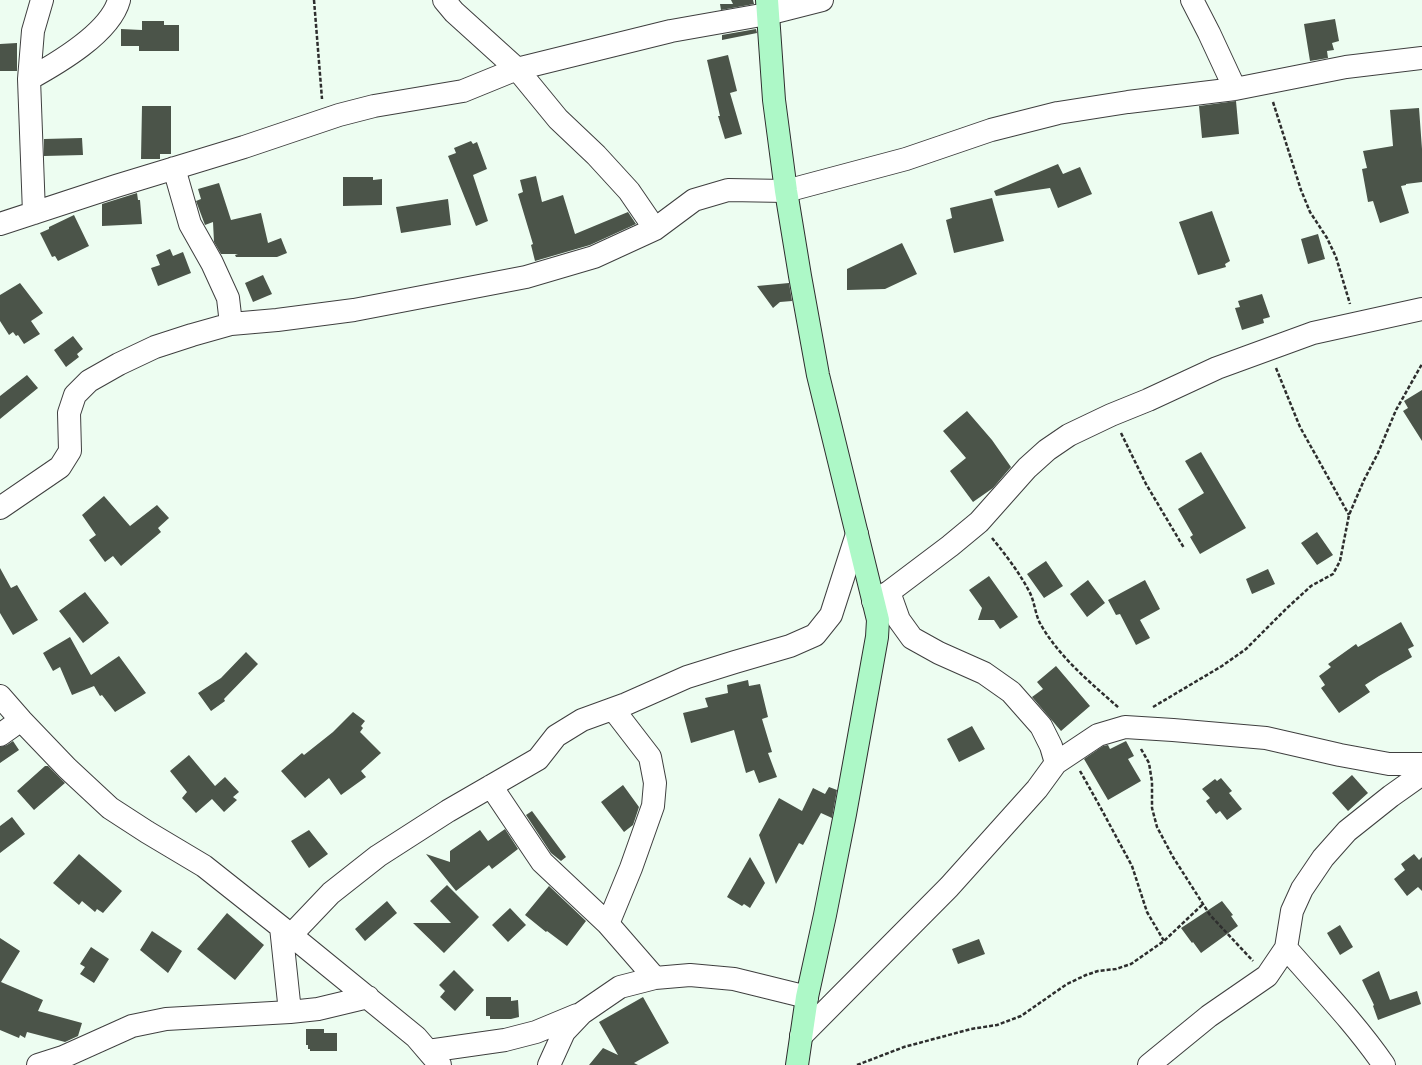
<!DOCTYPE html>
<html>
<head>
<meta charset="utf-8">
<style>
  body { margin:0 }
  canvas { display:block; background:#edfdf1 }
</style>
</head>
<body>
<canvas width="1422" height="1065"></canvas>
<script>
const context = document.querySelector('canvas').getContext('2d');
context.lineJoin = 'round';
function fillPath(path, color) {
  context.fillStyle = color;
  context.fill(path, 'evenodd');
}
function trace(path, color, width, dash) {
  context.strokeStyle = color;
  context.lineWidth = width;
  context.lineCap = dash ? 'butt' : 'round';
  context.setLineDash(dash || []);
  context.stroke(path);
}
fillPath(new Path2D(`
  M 731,0 L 753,0 L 754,4 L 721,10 L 720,4 L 733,4 Z
  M 1335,19 L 1339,41 L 1332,43 L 1334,50 L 1327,51 L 1328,58 L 1310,61 L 1304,24 Z
  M 142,21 L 164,21 L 164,25 L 179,25 L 179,51 L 139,51 L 139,46 L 121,46 L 121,29 L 142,30 Z
  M 756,29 L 757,33 L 722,40 L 722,35 Z
  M 17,43 L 17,71 L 0,71 L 0,44 Z
  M 728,55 L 737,91 L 730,93 L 742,134 L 725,139 L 718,116 L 720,116 L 707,60 Z
  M 1236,101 L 1239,134 L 1202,138 L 1199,106 Z
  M 142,106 L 171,106 L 171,154 L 160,154 L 160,159 L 141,159 Z
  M 1419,108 L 1422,149 L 1422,182 L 1406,184 L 1406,185 L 1401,186 L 1409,213 L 1380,223 L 1373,201 L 1368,202 L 1362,169 L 1367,168 L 1363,151 L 1393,146 L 1390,110 Z
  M 82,138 L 83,155 L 44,156 L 44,139 Z
  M 471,141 L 473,144 L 477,142 L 487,169 L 473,175 L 488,221 L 476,226 L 448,156 L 456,153 L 454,148 Z
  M 1058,164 L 1063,174 L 1080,167 L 1092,194 L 1058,208 L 1050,188 L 996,196 L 994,191 Z
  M 536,176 L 542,202 L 563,195 L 575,234 L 628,212 L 636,224 L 590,245 L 535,261 L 531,245 L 533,244 L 518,194 L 523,192 L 520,180 Z
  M 343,177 L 373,177 L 373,180 L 382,179 L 382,205 L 343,206 Z
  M 219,183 L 231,220 L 261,213 L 268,243 L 281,238 L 287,253 L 277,257 L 236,257 L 235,255 L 238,254 L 221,254 L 214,242 L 213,222 L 205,225 L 196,201 L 201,199 L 198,189 Z
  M 137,193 L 138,200 L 140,200 L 142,224 L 102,226 L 102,204 Z
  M 992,198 L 1004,241 L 954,253 L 946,220 L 952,218 L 950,208 Z
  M 448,199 L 451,225 L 401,233 L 396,207 Z
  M 1212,211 L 1230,261 L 1225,264 L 1226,267 L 1198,275 L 1179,222 Z
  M 74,215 L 89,246 L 58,261 L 55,256 L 52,257 L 40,233 L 49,229 L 49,227 Z
  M 1318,234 L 1325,259 L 1308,264 L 1301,239 Z
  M 902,243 L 917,274 L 885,289 L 847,290 L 847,269 Z
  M 170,249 L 173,256 L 183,252 L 191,273 L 158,286 L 151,268 L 160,265 L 156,255 Z
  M 263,275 L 272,294 L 253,302 L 245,283 Z
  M 20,283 L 43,313 L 31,321 L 40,334 L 24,344 L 18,335 L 16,336 L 13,332 L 9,335 L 0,321 L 0,295 Z
  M 789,283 L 792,301 L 780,302 L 773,308 L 757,286 Z
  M 1262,294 L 1270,317 L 1263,319 L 1264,323 L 1242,330 L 1235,308 L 1240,307 L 1238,301 Z
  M 73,336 L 83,349 L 77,354 L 79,357 L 66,367 L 54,350 Z
  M 27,375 L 38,388 L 0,419 L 0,396 Z
  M 1422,390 L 1422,441 L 1403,411 L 1408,408 L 1404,401 Z
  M 967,411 L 992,440 L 1011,467 L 993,488 L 973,502 L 950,471 L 966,458 L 943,431 Z
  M 1201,452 L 1246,528 L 1200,554 L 1190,537 L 1193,535 L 1178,509 L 1204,493 L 1185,461 Z
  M 104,496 L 130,526 L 157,505 L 169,518 L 158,528 L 161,532 L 121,566 L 113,556 L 105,562 L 89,540 L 96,535 L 82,515 Z
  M 1317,532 L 1333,555 L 1317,565 L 1301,543 Z
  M 1046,561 L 1063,586 L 1044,598 L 1027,574 Z
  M 0,568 L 11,588 L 17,585 L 38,620 L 13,635 L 0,613 Z
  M 1268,569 L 1275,584 L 1252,594 L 1246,579 Z
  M 989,576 L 1018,617 L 1000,629 L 994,620 L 978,620 L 982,608 L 969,590 Z
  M 1088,580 L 1105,603 L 1087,617 L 1070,594 Z
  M 1145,580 L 1160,609 L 1140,620 L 1150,638 L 1136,645 L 1120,614 L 1116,615 L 1108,600 Z
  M 85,592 L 109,623 L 83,643 L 59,611 Z
  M 1401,622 L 1414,646 L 1408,649 L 1412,657 L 1379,676 L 1365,685 L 1370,692 L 1339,713 L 1321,688 L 1325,685 L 1319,676 L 1331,667 L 1328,664 L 1356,644 L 1358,647 Z
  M 70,637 L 91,675 L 119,656 L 146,693 L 115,712 L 102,695 L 100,696 L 94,686 L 72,695 L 60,667 L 53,671 L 43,653 Z
  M 246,652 L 258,664 L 224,699 L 225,701 L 211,711 L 198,693 L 221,678 Z
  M 1056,666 L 1090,706 L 1061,731 L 1032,697 L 1043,689 L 1037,682 Z
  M 748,680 L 749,686 L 760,684 L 768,717 L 762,719 L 772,752 L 768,753 L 777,777 L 759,783 L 754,770 L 746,773 L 734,730 L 691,743 L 683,713 L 708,707 L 705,698 L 728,693 L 727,685 Z
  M 353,712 L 365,721 L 361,726 L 363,728 L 360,732 L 381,753 L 361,771 L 366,777 L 341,795 L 329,778 L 305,798 L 281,771 L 302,753 L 304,755 L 333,732 Z
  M 972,726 L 985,749 L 959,762 L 947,739 Z
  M 13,741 L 19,750 L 0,763 L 0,747 L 7,745 Z
  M 1126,741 L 1134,756 L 1128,759 L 1141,781 L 1108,800 L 1084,759 L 1103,746 L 1108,745 L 1110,749 Z
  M 189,755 L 215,786 L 225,777 L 239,792 L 233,797 L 237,800 L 224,812 L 212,799 L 196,813 L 182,798 L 187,792 L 170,771 Z
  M 45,766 L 48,766 L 65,783 L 34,810 L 17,791 Z
  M 1352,775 L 1368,793 L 1348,811 L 1332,793 Z
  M 1221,778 L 1232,791 L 1229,793 L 1242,809 L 1227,820 L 1220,811 L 1216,814 L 1206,801 L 1210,798 L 1202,789 L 1215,779 L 1217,781 Z
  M 623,785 L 639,807 L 633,825 L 624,832 L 601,802 Z
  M 829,787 L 837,790 L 832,818 L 821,813 L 803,845 L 799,843 L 776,884 L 759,835 L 779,798 L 802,811 L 813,788 L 825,794 Z
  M 532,811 L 566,857 L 561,861 L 551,853 L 526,815 Z
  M 12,817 L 25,834 L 0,853 L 0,826 Z
  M 505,829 L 518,849 L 492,869 L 489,865 L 456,891 L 426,854 L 450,862 L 450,851 L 480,830 L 488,841 Z
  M 309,830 L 328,854 L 309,868 L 291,841 Z
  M 79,854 L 122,891 L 103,913 L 97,909 L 95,912 L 82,901 L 79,905 L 53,883 Z
  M 1414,854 L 1419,860 L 1422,857 L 1422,891 L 1418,887 L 1407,896 L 1394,879 L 1405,870 L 1401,864 Z
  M 750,857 L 765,883 L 750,908 L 744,904 L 742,906 L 727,897 Z
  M 447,885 L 479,917 L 444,953 L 413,923 L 451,923 L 430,901 Z
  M 549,886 L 586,921 L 567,946 L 547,931 L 546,932 L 525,915 Z
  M 387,901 L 397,913 L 365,941 L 355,929 Z
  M 1222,901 L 1233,915 L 1231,916 L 1238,926 L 1201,953 L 1193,942 L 1192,943 L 1181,928 Z
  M 510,908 L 526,925 L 508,942 L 492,925 Z
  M 227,913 L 264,945 L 235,980 L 197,949 Z
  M 1340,925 L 1353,947 L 1340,955 L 1327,933 Z
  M 152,931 L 182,951 L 168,973 L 140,950 Z
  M 0,938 L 20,951 L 1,982 L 43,1000 L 38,1011 L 82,1023 L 78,1036 L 65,1042 L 27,1032 L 25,1038 L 20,1035 L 19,1038 L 0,1030 Z
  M 979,939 L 985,954 L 958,964 L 952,949 Z
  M 91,947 L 109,959 L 94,983 L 80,974 L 85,967 L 80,964 Z
  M 454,970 L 474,990 L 455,1011 L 440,997 L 445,991 L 439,985 Z
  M 1379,971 L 1390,1000 L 1417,991 L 1421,1004 L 1378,1020 L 1373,1006 L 1374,1005 L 1362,980 Z
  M 486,997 L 511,997 L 511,1001 L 518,1000 L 519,1017 L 511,1019 L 490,1019 L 490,1016 L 486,1016 Z
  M 643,997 L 669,1043 L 634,1063 L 638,1065 L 589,1065 L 603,1048 L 618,1055 L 599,1022 Z
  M 306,1029 L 324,1029 L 324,1033 L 337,1033 L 337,1051 L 310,1051 L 310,1049 L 308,1049 L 308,1045 L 306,1045 Z`), '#4b5449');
const street = new Path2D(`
  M 444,0 L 454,12 L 517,69 L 558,119 L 596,155 L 629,191 L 655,229
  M 1192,0 L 1209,33 L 1235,89
  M 29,79 C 58,63 110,33 119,0
  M 174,168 L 190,224 L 212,263 L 228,298 L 231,324
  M 34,213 L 29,79 L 33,31 L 42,0
  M 0,224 L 116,186 L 244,147 L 339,115 L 374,106 L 463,91 L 517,69 L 671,31 L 767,14 L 822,0
  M 0,508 L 60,467 L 70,451 L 69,413 L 75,395 L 89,381 L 119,364 L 155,347 L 192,335 L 231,324 L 277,320 L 354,310 L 526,277 L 594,257 L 655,229 L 694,200 L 728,190 L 786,191 L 906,159 L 991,130 L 1058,113 L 1128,102 L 1235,89 L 1346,67 L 1422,58
  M 889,592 L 899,620 L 912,638 L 939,653 L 984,673 L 1011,692 L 1041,726 L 1051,746 L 1056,763
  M 873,601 L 889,592 L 950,546 L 979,522 L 1027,468 L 1047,450 L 1069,435 L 1111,415 L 1148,400 L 1217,368 L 1313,333 L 1422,309
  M 0,696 L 21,720 L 67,768 L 110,808 L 147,832 L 204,866 L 281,927 L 416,1037 L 440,1065
  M 0,735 L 21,720
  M 491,786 L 542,862 L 608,924 L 655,978
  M 608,924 L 631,868 L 653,806 L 655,783 L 650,757 L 613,709
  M 281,927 L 290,1012
  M 291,935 L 331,893 L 378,856 L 448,811 L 538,759 L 556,736 L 582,720 L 626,704 L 687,677 L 735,662 L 790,646 L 815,635 L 831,615 L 857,534
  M 1286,948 C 1319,986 1355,1023 1384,1065
  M 801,1036 L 949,887 L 1037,789 L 1056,763 L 1098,735 L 1125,727 L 1173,730 L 1266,738 L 1340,755 L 1389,764 L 1422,764
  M 428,1051 L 505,1040 L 536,1032 L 577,1015
  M 38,1065 L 63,1057 L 132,1026 L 166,1019 L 290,1012 L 318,1009 L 368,997
  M 549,1065 L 564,1032 L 582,1013 L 620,987 L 655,978 L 690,975 L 734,979 L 807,997
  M 1149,1065 L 1209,1016 L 1267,976 L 1286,948 L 1292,911 L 1302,889 L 1323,858 L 1347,831 L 1391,796 L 1422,774`);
const secondary = new Path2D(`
  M 767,0 L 774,100 L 786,191 L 800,276 L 818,375 L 878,620 L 877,637 L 845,814 L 825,915 L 807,997 L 797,1065`);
trace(street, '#3f3f3f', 24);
trace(secondary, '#2e2e2e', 24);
trace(new Path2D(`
  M 314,0 L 322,99
  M 1273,102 L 1301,190 L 1310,212 L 1327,238 L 1336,257 L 1350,304
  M 1276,368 L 1300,427 L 1349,515
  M 1121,433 L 1146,484 L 1184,548
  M 992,538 C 1005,554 1019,572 1029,591 C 1035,602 1035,615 1041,625 C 1060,658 1091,683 1119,708
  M 1153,707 L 1222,666 L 1246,649 L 1287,608 L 1311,586 L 1333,574 L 1340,561 L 1349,515 L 1364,480 L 1378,453 L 1396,410 L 1422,364
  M 1141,749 L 1149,763 L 1152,782 L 1152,808 L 1157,827 L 1173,857 L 1210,915 L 1253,961
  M 1080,771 L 1098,803 L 1132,866 L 1147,912 L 1164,941
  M 857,1065 L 904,1047 L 971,1029 L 997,1025 L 1021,1016 L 1067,984 L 1086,975 L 1098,971 L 1116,969 L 1131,964 L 1164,941 L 1203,904`), '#2e2e2e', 2.5, [4, 2]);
trace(street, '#fff', 22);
trace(secondary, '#adf8c7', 22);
</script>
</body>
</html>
